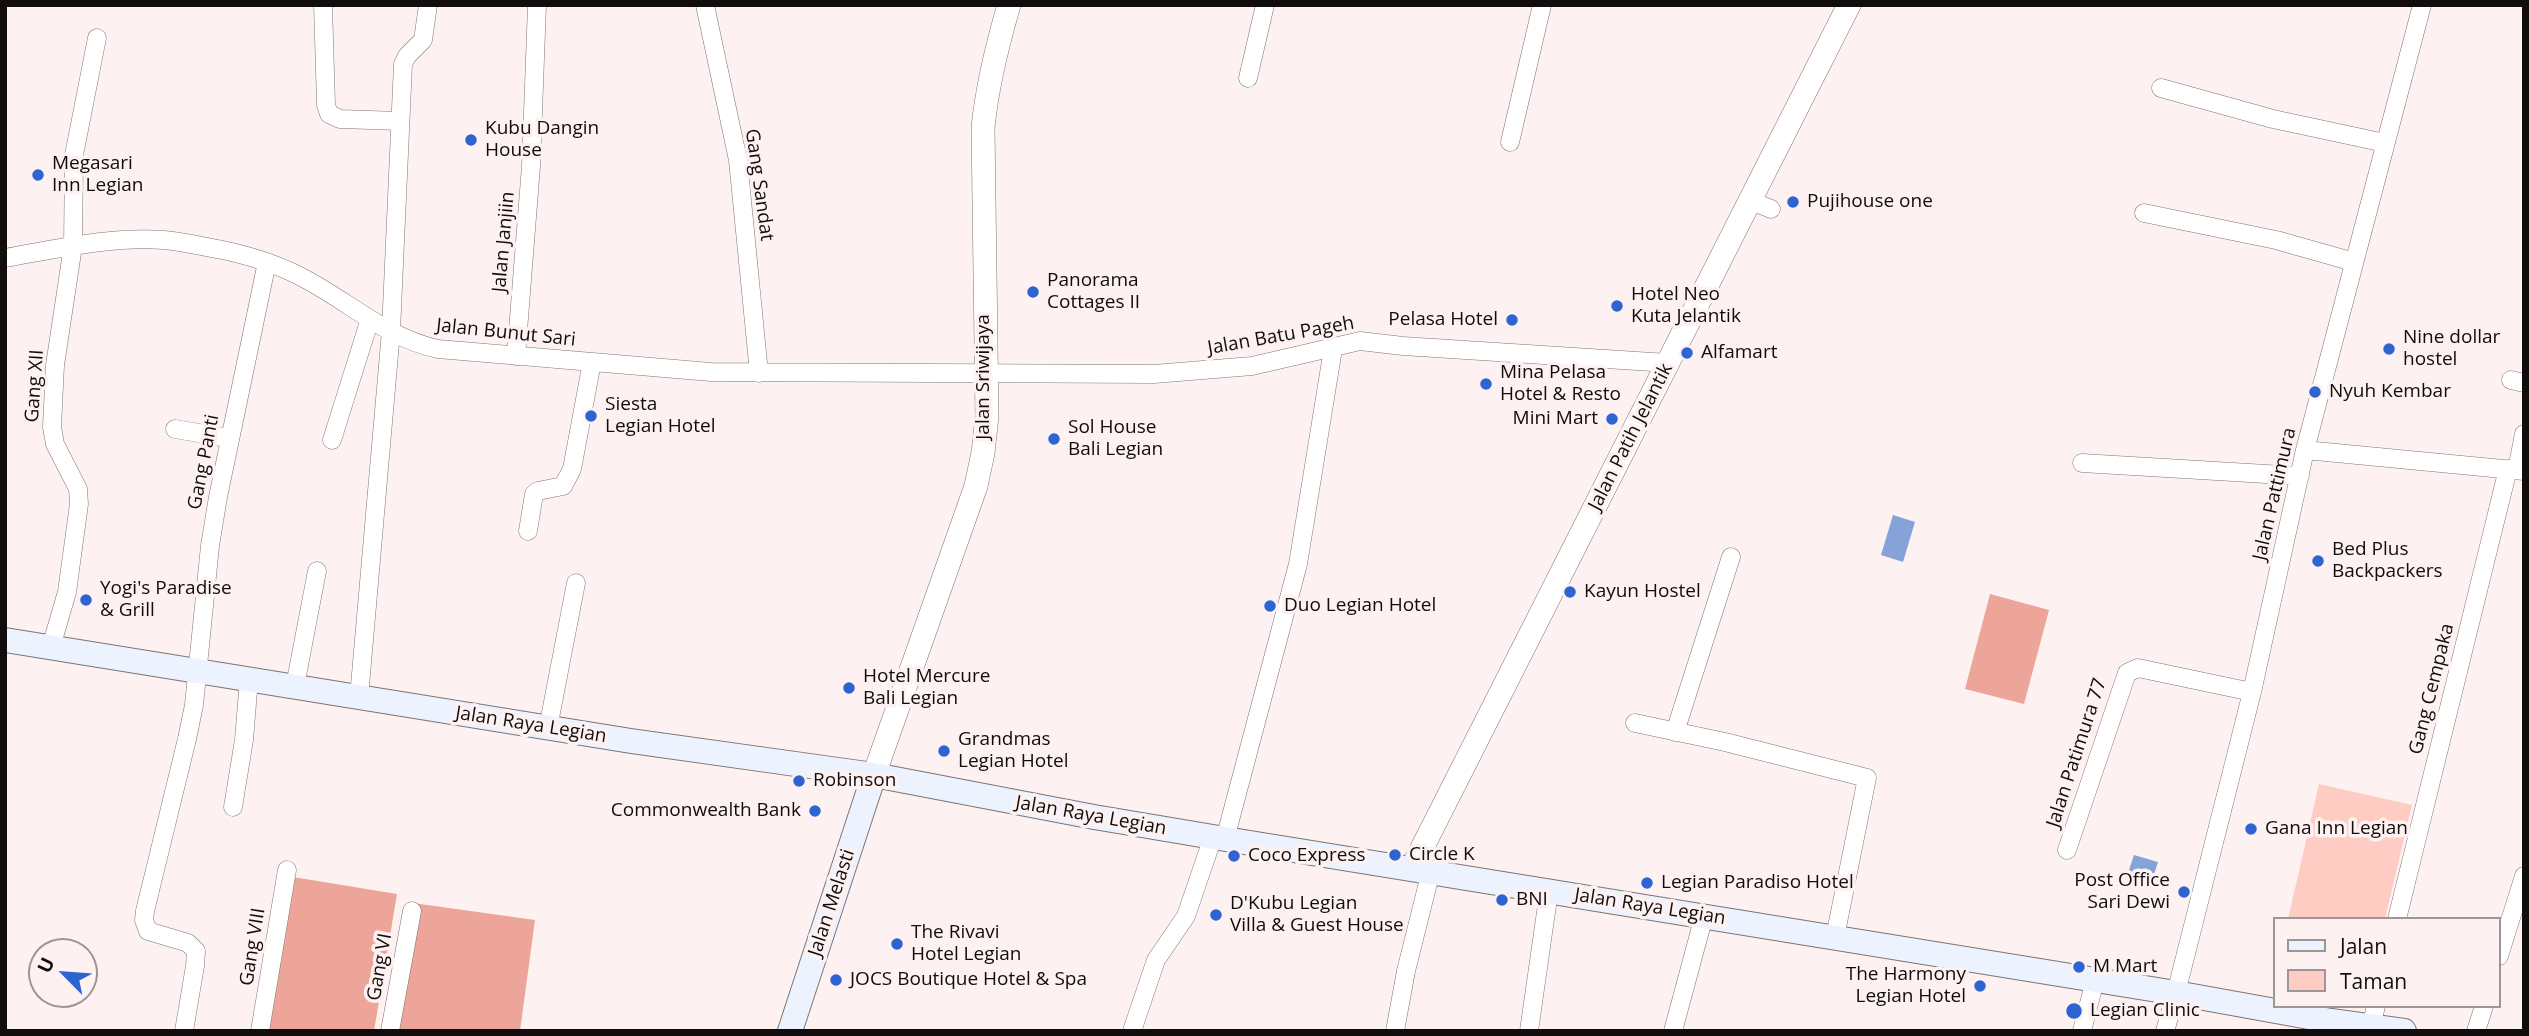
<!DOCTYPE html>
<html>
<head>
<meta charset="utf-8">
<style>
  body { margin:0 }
  #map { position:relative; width:2529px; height:1036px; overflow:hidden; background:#fdf2f1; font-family:"Open Sans",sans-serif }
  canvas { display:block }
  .frame { position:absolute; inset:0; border:7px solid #100d0c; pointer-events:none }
  .legend { position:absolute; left:2273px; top:917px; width:228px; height:91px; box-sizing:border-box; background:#fdf2f1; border:2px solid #9e9695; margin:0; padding:9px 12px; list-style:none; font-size:21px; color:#100d0c }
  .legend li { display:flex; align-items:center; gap:14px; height:35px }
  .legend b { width:35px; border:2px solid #9e9695 }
  .north { position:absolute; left:28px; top:938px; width:70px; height:70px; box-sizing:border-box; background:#fdf2f1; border:2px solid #9e9695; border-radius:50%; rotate:295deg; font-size:19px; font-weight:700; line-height:28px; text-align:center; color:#100d0c }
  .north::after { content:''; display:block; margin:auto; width:24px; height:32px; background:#2d64d2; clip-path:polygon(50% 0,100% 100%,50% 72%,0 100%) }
</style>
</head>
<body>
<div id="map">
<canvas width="2529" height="1036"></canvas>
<div class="frame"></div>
<ul class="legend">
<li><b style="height:9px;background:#ecf2fe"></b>Jalan</li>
<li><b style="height:19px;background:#feccc3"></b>Taman</li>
</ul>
<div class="north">U</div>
</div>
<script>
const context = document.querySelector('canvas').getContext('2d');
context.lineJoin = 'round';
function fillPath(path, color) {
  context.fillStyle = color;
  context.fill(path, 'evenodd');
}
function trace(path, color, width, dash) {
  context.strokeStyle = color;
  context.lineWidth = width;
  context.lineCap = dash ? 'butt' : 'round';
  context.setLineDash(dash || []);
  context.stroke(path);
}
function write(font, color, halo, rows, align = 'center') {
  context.font = font + ' "Open Sans",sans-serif';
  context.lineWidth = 7;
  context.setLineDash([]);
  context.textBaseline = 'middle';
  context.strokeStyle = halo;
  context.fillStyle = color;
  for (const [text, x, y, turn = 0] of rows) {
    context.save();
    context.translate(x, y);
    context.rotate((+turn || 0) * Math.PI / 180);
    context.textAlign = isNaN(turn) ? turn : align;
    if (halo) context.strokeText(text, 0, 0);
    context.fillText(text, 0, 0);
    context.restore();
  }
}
fillPath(new Path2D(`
  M 2319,784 L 2412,805 L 2385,919 L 2288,919 Z`), '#feccc3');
fillPath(new Path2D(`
  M 1990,594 L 2049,610 L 2024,704 L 1965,689 Z
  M 293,877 L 397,894 L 374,1031 L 268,1031 Z
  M 413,903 L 535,920 L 520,1031 L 395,1031 Z`), '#eca598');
fillPath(new Path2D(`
  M 1893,515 L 1915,522 L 1903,562 L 1881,555 Z
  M 2134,855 L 2158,862 L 2152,881 L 2128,873 Z`), '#85a3d9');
const minor = new Path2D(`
  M 323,5 L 326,105 L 329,114 L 340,119 L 400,121
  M 705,5 L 738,160 L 759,373
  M 1248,78 L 1265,5
  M 2161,88 L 2273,119 L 2385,143
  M 1510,142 L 1542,5
  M 1749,200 L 1771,209
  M 2144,213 L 2276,240 L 2354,262
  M 5,258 C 57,249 111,236 164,240 C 185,242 206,247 227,251 C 254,257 282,266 307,280 C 350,303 389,339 438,349 L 711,372 L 1154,374 L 1252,366 L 1360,341 L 1403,346 L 1668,363
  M 516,356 L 531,166 L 537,5
  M 2511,380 L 2524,383
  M 175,429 L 229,438
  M 332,440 L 370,319
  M 2305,450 L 2524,471
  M 2082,463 L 2300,476
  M 2517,470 L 2524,434
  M 528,531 L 534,494 L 538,491 L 563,486 L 572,469 L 592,362
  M 51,647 L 67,592 L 79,504 L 78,489 L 55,444 L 52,427 L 55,365 L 73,246 L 74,155 L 97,38
  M 295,686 L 317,571
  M 359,697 L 391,331 L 403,64 L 407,56 L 423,40 L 428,5
  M 1635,723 L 1725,742 L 1867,778 L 1835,937
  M 548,728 L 576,583
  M 1675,732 L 1731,557
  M 233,807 L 244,740 L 249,679
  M 1225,839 L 1298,564 L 1333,349
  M 2067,850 L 2127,673 L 2138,668 L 2252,692
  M 2397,919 L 2508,469
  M 2499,956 L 2524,876
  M 2371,1027 L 2376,1006
  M 184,1031 L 195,966 L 196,951 L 188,943 L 148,931 L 144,920 L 145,911 L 187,739 L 194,705 L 210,546 L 218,497 L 267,262
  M 260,1031 L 287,870
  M 390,1031 L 412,911
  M 1132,1031 L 1156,960 L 1186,916 L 1213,837
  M 1395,1031 L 1406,971 L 1431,871
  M 1529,1031 L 1549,891
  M 1673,1031 L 1704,916
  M 2082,1031 L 2095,980
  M 2165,1031 L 2176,993 L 2252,692 L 2305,450 L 2422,5
  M 2476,1031 L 2484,1006`);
const tertiary = new Path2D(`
  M 874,775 L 976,486 L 983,453 L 987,416 L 983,128 C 987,86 997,46 1009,5
  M 1412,868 L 1849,5`);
const secondary = new Path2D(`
  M 5,640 L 631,741 L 874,775 L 1094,817 L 1213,837 L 2176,993 L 2331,1021 L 2404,1031
  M 790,1031 L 874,775`);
trace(minor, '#7e7573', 19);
trace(tertiary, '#7e7573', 24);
trace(secondary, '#7e7573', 26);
trace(minor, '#fff', 18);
trace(tertiary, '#fff', 23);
trace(secondary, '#ecf2fe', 24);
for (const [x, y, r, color] of [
  [471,140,7,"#2d64d2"],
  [38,175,7,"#2d64d2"],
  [1793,202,7,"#2d64d2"],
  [1033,292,7,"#2d64d2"],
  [1617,306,7,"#2d64d2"],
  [1512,320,7,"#2d64d2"],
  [2389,349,7,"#2d64d2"],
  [1687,353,7,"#2d64d2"],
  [1486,384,7,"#2d64d2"],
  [2315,392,7,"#2d64d2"],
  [591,416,7,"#2d64d2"],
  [1612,419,7,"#2d64d2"],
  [1054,439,7,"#2d64d2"],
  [2318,561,7,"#2d64d2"],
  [1570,592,7,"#2d64d2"],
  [86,600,7,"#2d64d2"],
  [1270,606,7,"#2d64d2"],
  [849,688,7,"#2d64d2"],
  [944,751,7,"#2d64d2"],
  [799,781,7,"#2d64d2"],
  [815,811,7,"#2d64d2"],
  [2251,829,7,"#2d64d2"],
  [1395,855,7,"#2d64d2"],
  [1234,856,7,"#2d64d2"],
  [1647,883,7,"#2d64d2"],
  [2184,892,7,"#2d64d2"],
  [1502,900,7,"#2d64d2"],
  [1216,915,7,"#2d64d2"],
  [897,944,7,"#2d64d2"],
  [2079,967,7,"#2d64d2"],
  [836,980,7,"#2d64d2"],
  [1980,986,7,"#2d64d2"],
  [2074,1011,9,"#2d64d2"]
]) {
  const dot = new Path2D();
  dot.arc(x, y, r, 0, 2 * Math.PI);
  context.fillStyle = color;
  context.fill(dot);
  trace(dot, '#fdf2f1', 2.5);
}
write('19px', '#100d0c', '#fdf2f1', [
  ["Kubu Dangin",485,129],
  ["House",485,151],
  ["Megasari",52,164],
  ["Inn Legian",52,186],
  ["Pujihouse one",1807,202],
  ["Panorama",1047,281],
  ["Cottages II",1047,303],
  ["Hotel Neo",1631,295],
  ["Kuta Jelantik",1631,317],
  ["Pelasa Hotel",1498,320,"right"],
  ["Nine dollar",2403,338],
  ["hostel",2403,360],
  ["Alfamart",1701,353],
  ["Mina Pelasa",1500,373],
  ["Hotel & Resto",1500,395],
  ["Nyuh Kembar",2329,392],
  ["Siesta",605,405],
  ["Legian Hotel",605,427],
  ["Mini Mart",1598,419,"right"],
  ["Sol House",1068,428],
  ["Bali Legian",1068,450],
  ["Bed Plus",2332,550],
  ["Backpackers",2332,572],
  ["Yogi's Paradise",100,589],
  ["& Grill",100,611],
  ["Kayun Hostel",1584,592],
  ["Duo Legian Hotel",1284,606],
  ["Hotel Mercure",863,677],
  ["Bali Legian",863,699],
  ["Grandmas",958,740],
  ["Legian Hotel",958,762],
  ["Robinson",813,781],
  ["Commonwealth Bank",801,811,"right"],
  ["Gana Inn Legian",2265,829],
  ["Circle K",1409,855],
  ["Coco Express",1248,856],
  ["Post Office",2170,881,"right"],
  ["Sari Dewi",2170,903,"right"],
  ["Legian Paradiso Hotel",1661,883],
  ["BNI",1516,900],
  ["D'Kubu Legian",1230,904],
  ["Villa & Guest House",1230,926],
  ["The Rivavi",911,933],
  ["Hotel Legian",911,955],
  ["M Mart",2093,967],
  ["The Harmony",1966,975,"right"],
  ["Legian Hotel",1966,997,"right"],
  ["JOCS Boutique Hotel & Spa",850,980],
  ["Legian Clinic",2090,1011]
], 'left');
write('19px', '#100d0c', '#fdf2f1', [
  ["Gang Sandat",759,185,82],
  ["Jalan Janjiin",504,242,-85],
  ["Jalan Bunut Sari",506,333,6],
  ["Jalan Batu Pageh",1281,336,-10],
  ["Jalan Sriwijaya",984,377,-90],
  ["Gang XII",35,386,-86],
  ["Jalan Patih Jelantik",1631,437,-63],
  ["Gang Panti",204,462,-79],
  ["Jalan Pattimura",2275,494,-77],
  ["Gang Cempaka",2432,689,-76],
  ["Jalan Raya Legian",531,725,9],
  ["Jalan Patimura 77",2077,753,-72],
  ["Jalan Raya Legian",1091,816,10],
  ["Jalan Melasti",832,903,-72],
  ["Jalan Raya Legian",1650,907,9],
  ["Gang VIII",253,947,-81],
  ["Gang VI",380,967,-80]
]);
</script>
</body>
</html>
